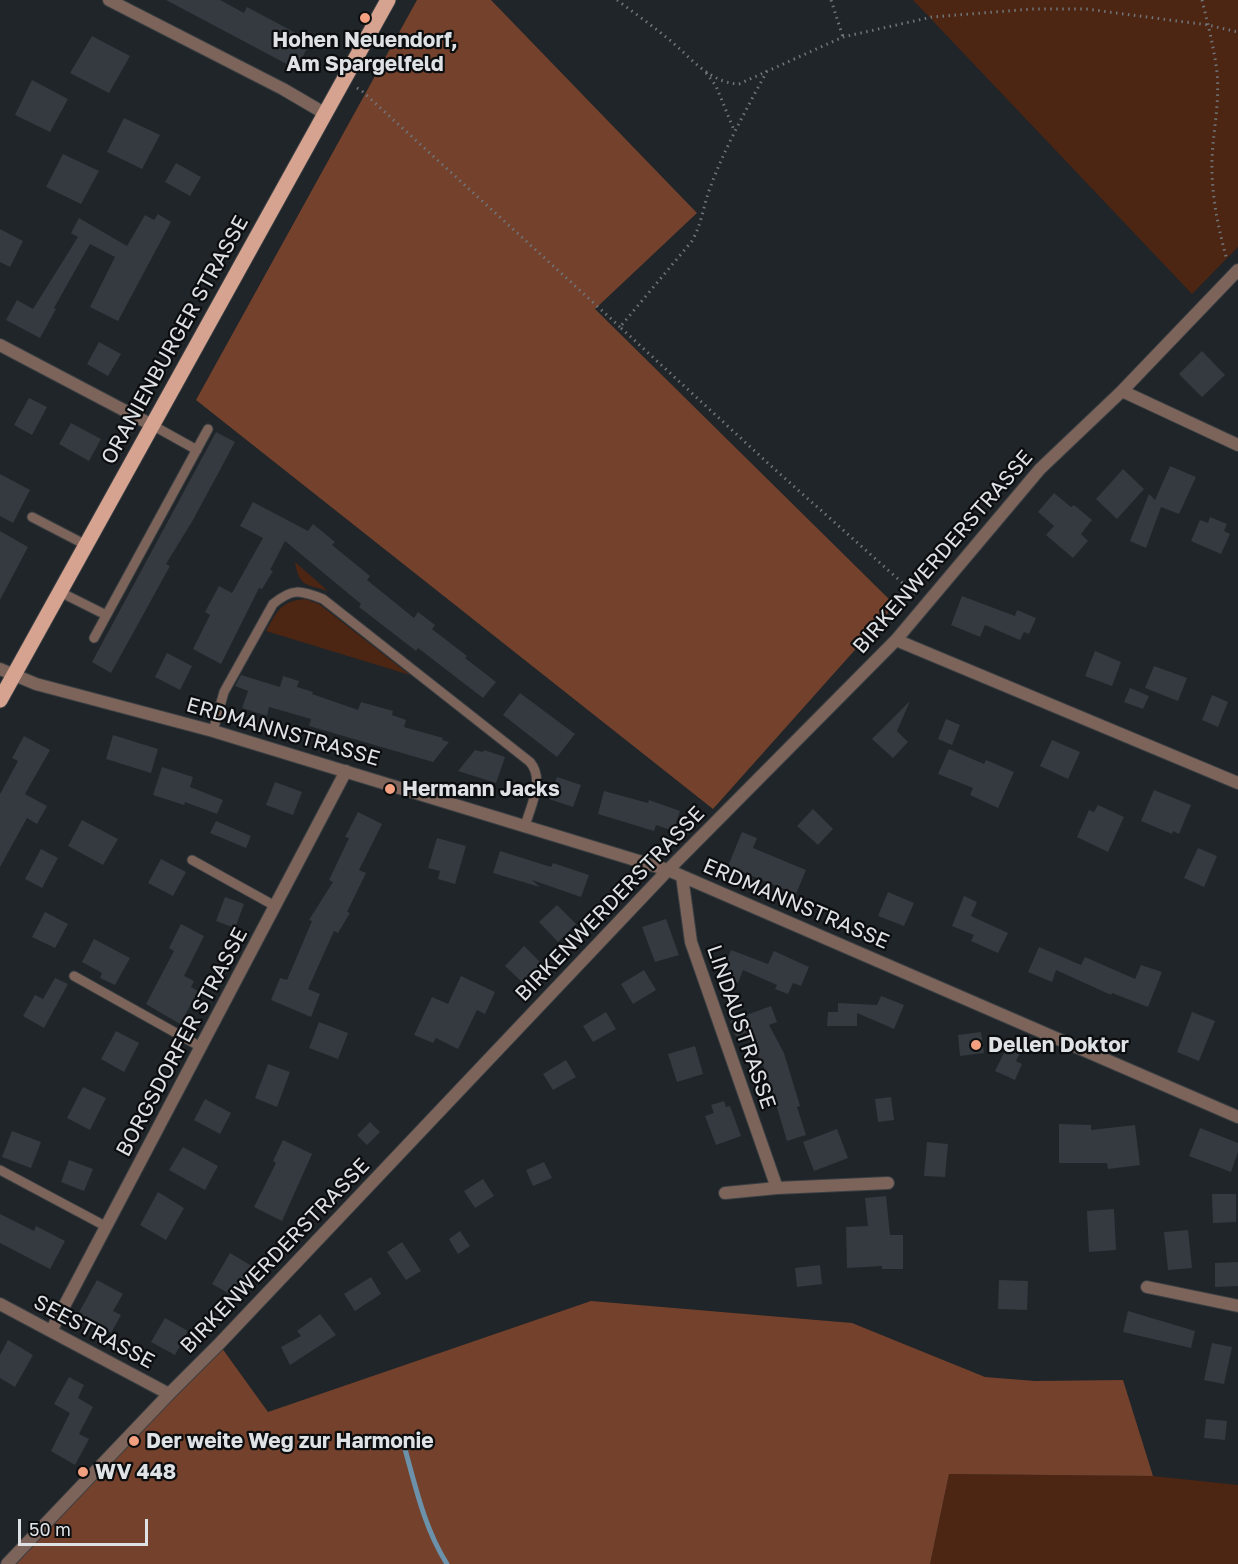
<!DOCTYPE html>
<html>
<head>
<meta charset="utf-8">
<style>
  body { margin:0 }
  #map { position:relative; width:1238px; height:1564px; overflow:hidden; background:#1f2529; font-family:"Golos Text",sans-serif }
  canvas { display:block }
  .scale { position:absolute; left:18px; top:1519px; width:130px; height:27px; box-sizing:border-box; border:3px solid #dee2e4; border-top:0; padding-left:8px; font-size:18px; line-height:21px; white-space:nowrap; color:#dee2e4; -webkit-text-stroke:4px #0b0d0f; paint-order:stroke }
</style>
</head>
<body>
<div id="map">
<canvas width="1238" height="1564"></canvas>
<div class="scale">50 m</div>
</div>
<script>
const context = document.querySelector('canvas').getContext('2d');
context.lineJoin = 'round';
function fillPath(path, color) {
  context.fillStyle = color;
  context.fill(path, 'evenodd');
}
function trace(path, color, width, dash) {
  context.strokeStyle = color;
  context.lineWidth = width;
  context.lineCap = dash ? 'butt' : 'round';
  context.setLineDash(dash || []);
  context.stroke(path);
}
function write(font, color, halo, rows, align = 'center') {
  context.font = font + ' "Golos Text",sans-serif';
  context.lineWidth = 4.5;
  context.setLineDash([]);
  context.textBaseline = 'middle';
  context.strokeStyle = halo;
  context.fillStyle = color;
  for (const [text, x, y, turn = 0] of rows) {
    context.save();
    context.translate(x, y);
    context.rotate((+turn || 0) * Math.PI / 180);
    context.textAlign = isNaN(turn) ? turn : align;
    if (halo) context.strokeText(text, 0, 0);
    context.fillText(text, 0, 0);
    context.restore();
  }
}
fillPath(new Path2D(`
  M 913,0 L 1238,0 L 1238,247 L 1192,294 Z
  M 295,562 L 328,591 C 306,584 299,587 295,562 Z
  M 305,599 L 319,604 L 410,675 L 266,631 C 277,612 280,601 305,599 Z
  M 949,1474 L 1153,1476 L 1238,1485 L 1238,1564 L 930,1564 Z`), '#4d2513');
fillPath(new Path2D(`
  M 417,0 L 491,0 L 697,213 L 595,309 L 895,605 L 713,809 L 196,400 Z
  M 591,1301 L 852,1323 L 985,1377 L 1035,1381 L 1123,1380 L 1153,1476 L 949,1474 L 930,1564 L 14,1564 L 219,1344 L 268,1412 Z`), '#74412c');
trace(new Path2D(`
  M 405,1449 C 416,1489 425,1529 447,1564`), '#6b92aa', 5);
fillPath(new Path2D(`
  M 166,0 L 220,0 L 244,13 L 247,7 L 311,41 L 296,69 Z
  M 92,36 L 130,56 L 109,93 L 70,73 Z
  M 32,80 L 68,99 L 50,132 L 15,115 Z
  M 124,118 L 160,135 L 142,169 L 107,152 Z
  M 63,154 L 99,171 L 81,204 L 46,187 Z
  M 176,163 L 201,177 L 190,196 L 165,182 Z
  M 158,214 L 171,222 L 118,321 L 90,307 L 115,257 L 90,244 L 54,308 L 56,309 L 40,338 L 6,320 L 17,300 L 33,309 L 78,237 L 71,233 L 79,218 L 127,246 L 145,215 L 154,220 Z
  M 0,229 L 23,241 L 10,267 L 0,262 Z
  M 99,342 L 121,354 L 108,376 L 87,364 Z
  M 1202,351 L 1225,375 L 1202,397 L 1179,374 Z
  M 29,398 L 47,407 L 32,435 L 14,425 Z
  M 71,423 L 101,439 L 89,461 L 59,444 Z
  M 216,432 L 235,442 L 193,520 L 166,564 L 170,566 L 111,673 L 92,662 Z
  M 1170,466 L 1196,477 L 1179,514 L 1161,507 L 1146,548 L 1130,541 L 1149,494 L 1155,500 Z
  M 1123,469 L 1144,489 L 1117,519 L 1096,499 Z
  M 0,474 L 30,490 L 13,523 L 0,516 Z
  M 1054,493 L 1071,507 L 1074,505 L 1092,520 L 1081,534 L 1088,541 L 1073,558 L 1046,535 L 1054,526 L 1038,512 Z
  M 253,502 L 308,531 L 313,524 L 335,542 L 332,545 L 370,576 L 367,580 L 414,618 L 418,612 L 435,625 L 432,629 L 467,656 L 465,658 L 496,682 L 483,698 L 418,648 L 416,651 L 359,607 L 361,604 L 285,541 L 270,570 L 273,571 L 262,589 L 259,588 L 221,664 L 193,649 L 210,615 L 205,612 L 219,586 L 232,593 L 263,538 L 240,526 Z
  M 1210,517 L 1227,524 L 1224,531 L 1230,534 L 1221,554 L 1191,541 L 1200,520 L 1208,523 Z
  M 0,531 L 28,547 L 0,600 Z
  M 962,596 L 1015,616 L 1017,610 L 1036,618 L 1029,634 L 1024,632 L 1020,640 L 985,625 L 980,637 L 951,625 Z
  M 1095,651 L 1121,662 L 1112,686 L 1085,676 Z
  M 167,653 L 192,666 L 180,690 L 155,677 Z
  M 1154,666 L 1187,678 L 1178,701 L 1145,688 Z
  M 241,675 L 280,687 L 283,676 L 299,681 L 297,687 L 313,692 L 312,694 L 358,710 L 361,702 L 393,711 L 392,715 L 406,720 L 404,727 L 443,738 L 442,740 L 449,742 L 433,762 L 309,726 L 311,719 L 269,707 L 267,716 L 242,708 L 248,691 L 235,686 Z
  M 1130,688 L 1149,696 L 1143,709 L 1124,702 Z
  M 520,693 L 575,734 L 557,757 L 503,715 Z
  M 1212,695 L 1228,702 L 1218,727 L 1202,720 Z
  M 910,701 L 897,731 L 908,742 L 893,758 L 872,739 Z
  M 946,719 L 960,725 L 952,745 L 938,739 Z
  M 113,735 L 158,749 L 151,773 L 106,759 Z
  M 24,736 L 50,750 L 25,794 L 47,806 L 37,824 L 27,818 L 0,867 L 0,794 L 18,761 L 12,758 Z
  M 1052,740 L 1080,752 L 1068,779 L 1040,766 Z
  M 949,749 L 984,764 L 986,760 L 1014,772 L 998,808 L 970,795 L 973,788 L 938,774 Z
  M 475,750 L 483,752 L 484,750 L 505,757 L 496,783 L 458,771 Z
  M 162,767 L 193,777 L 190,787 L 223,800 L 217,814 L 185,802 L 184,805 L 153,795 Z
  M 557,777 L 581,785 L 573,807 L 549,799 Z
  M 275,782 L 302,792 L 293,815 L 266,805 Z
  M 1154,790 L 1191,805 L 1179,834 L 1173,831 L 1172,834 L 1141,821 Z
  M 604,791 L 648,803 L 649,800 L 680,811 L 673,831 L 656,825 L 654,831 L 598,814 Z
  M 1098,805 L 1124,817 L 1108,852 L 1077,837 L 1089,810 L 1094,812 Z
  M 813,809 L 833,829 L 818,845 L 797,826 Z
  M 358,812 L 382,824 L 359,870 L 366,873 L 347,912 L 350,913 L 338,933 L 334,931 L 308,989 L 320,994 L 311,1017 L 271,1000 L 280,978 L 287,980 L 312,921 L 309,920 L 333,882 L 329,880 L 349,838 L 345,837 Z
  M 82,820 L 118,839 L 103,865 L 68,846 Z
  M 216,821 L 251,836 L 246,848 L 210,833 Z
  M 742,832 L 757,838 L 753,848 L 806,870 L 796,894 L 728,866 Z
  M 437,838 L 466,846 L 455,884 L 438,879 L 440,871 L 428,868 Z
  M 1198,848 L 1217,856 L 1204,887 L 1184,878 Z
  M 41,849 L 58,858 L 42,888 L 25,879 Z
  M 500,851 L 551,867 L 553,863 L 589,875 L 581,897 L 532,880 L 540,887 L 493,873 Z
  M 161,859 L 186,872 L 173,896 L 148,883 Z
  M 888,892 L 914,903 L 904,926 L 878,916 Z
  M 964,896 L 977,902 L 971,916 L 1008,933 L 998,953 L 971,941 L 974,935 L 952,926 Z
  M 225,897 L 244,904 L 235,928 L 216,921 Z
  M 557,905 L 576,924 L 558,942 L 539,922 Z
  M 45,912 L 68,924 L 55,948 L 32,937 Z
  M 666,919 L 679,955 L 655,962 L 642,927 Z
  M 181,924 L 204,936 L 184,976 L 194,981 L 191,987 L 198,991 L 180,1024 L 146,1004 L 174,951 L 169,948 Z
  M 94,939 L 130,958 L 115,985 L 100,978 L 102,973 L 82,962 Z
  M 524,946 L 542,964 L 523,983 L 505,966 Z
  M 1039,947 L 1081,965 L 1085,957 L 1135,979 L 1141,965 L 1162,972 L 1148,1007 L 1112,993 L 1111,995 L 1056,970 L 1052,982 L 1028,972 Z
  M 731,950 L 768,964 L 774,951 L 809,967 L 801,986 L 793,983 L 788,994 L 775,989 L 777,985 L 743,970 L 738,983 L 721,976 Z
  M 644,970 L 656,990 L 633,1004 L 621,984 Z
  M 461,976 L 495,992 L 485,1014 L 477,1010 L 458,1049 L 436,1038 L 433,1043 L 414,1035 L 432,997 L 448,1004 Z
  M 55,978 L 68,984 L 44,1028 L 23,1016 L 35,995 L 43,999 Z
  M 881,996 L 904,1005 L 894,1029 L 857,1013 L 857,1026 L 827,1026 L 828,1012 L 838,1012 L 838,1003 L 877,1005 Z
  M 771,1006 L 777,1022 L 769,1025 L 784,1053 L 800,1106 L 797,1107 L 806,1135 L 787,1141 L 767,1074 L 747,1032 L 736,1037 L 730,1021 Z
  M 606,1012 L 616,1029 L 593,1042 L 583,1026 Z
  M 1192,1012 L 1215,1021 L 1199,1061 L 1177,1052 Z
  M 319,1022 L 348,1033 L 338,1059 L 309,1048 Z
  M 116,1031 L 139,1043 L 124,1072 L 101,1059 Z
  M 981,1032 L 984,1053 L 960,1056 L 958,1035 Z
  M 1008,1045 L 1021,1051 L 1016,1061 L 1022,1064 L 1015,1080 L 995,1071 Z
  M 695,1046 L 703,1074 L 677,1082 L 668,1054 Z
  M 566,1060 L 576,1077 L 553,1090 L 543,1074 Z
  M 268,1064 L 290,1072 L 277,1107 L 255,1098 Z
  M 83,1087 L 106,1098 L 90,1130 L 67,1118 Z
  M 891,1097 L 894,1120 L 878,1122 L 875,1099 Z
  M 205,1099 L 231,1113 L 220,1134 L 194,1120 Z
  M 724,1101 L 726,1107 L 730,1106 L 741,1136 L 716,1145 L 705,1116 L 714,1113 L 711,1105 Z
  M 370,1122 L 380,1132 L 367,1145 L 357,1135 Z
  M 1059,1124 L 1091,1125 L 1091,1130 L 1135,1125 L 1140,1165 L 1108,1169 L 1107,1163 L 1059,1163 Z
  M 1200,1128 L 1238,1143 L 1238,1152 L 1231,1172 L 1189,1156 Z
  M 837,1129 L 848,1158 L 814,1171 L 803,1142 Z
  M 12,1131 L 41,1142 L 31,1168 L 2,1157 Z
  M 283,1140 L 312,1154 L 282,1221 L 254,1207 L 276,1163 L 273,1161 Z
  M 927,1142 L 948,1144 L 945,1177 L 924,1176 Z
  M 183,1147 L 218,1166 L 205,1190 L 169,1170 Z
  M 69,1160 L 93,1169 L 84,1191 L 61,1182 Z
  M 544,1162 L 552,1178 L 533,1186 L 526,1170 Z
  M 483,1179 L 494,1196 L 475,1208 L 464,1191 Z
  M 158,1192 L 184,1208 L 166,1240 L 140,1225 Z
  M 1212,1194 L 1236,1194 L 1236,1222 L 1213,1223 Z
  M 886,1196 L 890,1235 L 903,1235 L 903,1269 L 882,1269 L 882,1266 L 847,1268 L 846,1227 L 868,1226 L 865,1198 Z
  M 1114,1209 L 1116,1250 L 1089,1252 L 1087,1211 Z
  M 0,1214 L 34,1231 L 36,1226 L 65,1241 L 50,1269 L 0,1243 Z
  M 1188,1230 L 1192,1268 L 1168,1270 L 1164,1232 Z
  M 460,1231 L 470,1246 L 458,1254 L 449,1239 Z
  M 402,1242 L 421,1271 L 406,1280 L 387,1252 Z
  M 230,1253 L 255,1268 L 239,1299 L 212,1284 Z
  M 1238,1262 L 1238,1286 L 1215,1287 L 1215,1263 Z
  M 820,1265 L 822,1284 L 797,1287 L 795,1268 Z
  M 371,1277 L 381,1294 L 355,1311 L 344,1294 Z
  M 97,1280 L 123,1294 L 113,1311 L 121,1315 L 111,1333 L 78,1314 Z
  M 999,1280 L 1028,1281 L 1027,1310 L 998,1309 Z
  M 1128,1311 L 1195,1331 L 1191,1348 L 1123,1332 Z
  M 320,1314 L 336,1335 L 290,1365 L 281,1347 L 301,1336 L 297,1331 Z
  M 165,1318 L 188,1331 L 175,1355 L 151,1342 Z
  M 8,1340 L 33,1355 L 15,1387 L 0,1378 L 0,1355 Z
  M 1212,1343 L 1232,1347 L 1224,1384 L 1204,1380 Z
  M 69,1377 L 84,1385 L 78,1398 L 93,1407 L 79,1434 L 89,1439 L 75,1465 L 51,1451 L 70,1413 L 54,1404 Z
  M 1206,1419 L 1227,1421 L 1225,1440 L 1204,1438 Z`), '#343a3f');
const lane = new Path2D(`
  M 152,425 L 197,450
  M 32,517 L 86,545
  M 60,592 L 106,615
  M 94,638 L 208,429
  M 213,731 L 224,692 L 273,604 C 292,588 300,590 323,599 L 530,762 C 545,780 531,805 525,826
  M 192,860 L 275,906
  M 74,976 L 201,1047
  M 0,1170 L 107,1227`);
const street = new Path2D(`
  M 109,0 L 283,89 L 324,113
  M 0,345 L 152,425
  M 1122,391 L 1238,445
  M 896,640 L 1238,783
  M 0,669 L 36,684 L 213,731 L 668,870 L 1238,1117
  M 682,876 L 691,942 L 777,1188
  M 725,1193 L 777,1188 L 888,1183
  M 1147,1287 L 1238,1306
  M 0,1304 L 169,1394
  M 51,1331 L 346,771
  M 7,1564 L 169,1394 L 219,1344 L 668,870 L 896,640 L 1040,469 L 1122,391 L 1238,270`);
const primary = new Path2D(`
  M 0,700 L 388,0`);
trace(lane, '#3a3f43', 11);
trace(street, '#3a3f43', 14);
trace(primary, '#3a3f43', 17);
trace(new Path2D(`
  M 617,0 C 633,12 650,24 666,37 C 688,54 708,83 739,84 L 843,37 L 932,17 L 1032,9 L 1086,9 L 1208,25 L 1238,32
  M 831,0 L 843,37
  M 1202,0 C 1208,24 1214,48 1217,72 C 1220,102 1213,131 1212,160 C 1211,193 1218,228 1227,260
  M 767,71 C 746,110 725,147 710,188 C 703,207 702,223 692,241 L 620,327 L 770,465 L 915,594
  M 706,73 L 716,86 L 734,130
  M 357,88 L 363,92 L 620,327`), '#6f7578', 3, [1.5, 4.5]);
trace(lane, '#7c645a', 9);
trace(street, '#7c645a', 12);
trace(primary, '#d5a38f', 15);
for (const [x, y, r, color] of [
  [365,18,6,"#f2a07f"],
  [390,789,6,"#f2a07f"],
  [976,1045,6,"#f2a07f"],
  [134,1441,6,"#f2a07f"],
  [83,1472,6,"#f2a07f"]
]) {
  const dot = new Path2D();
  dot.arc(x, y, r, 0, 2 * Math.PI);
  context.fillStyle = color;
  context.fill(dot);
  trace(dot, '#0b0d0f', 2);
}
write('bold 21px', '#dee2e4', '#0b0d0f', [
  ["Hohen Neuendorf,",365,40,"center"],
  ["Am Spargelfeld",365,64,"center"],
  ["Hermann Jacks",402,789],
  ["Dellen Doktor",988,1045],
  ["Der weite Weg zur Harmonie",146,1441],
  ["WV 448",95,1472]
], 'left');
write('21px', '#dee2e4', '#0b0d0f', [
  ["ORANIENBURGER STRASSE",175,340,-61],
  ["BIRKENWERDERSTRASSE",943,552,-49],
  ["ERDMANNSTRASSE",283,732,16],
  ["BIRKENWERDERSTRASSE",610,904,-46],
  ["ERDMANNSTRASSE",796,904,23],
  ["LINDAUSTRASSE",741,1027,71],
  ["BORGSDORFER STRASSE",182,1042,-62],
  ["BIRKENWERDERSTRASSE",275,1256,-46],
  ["SEESTRASSE",94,1332,28]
]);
</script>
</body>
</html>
